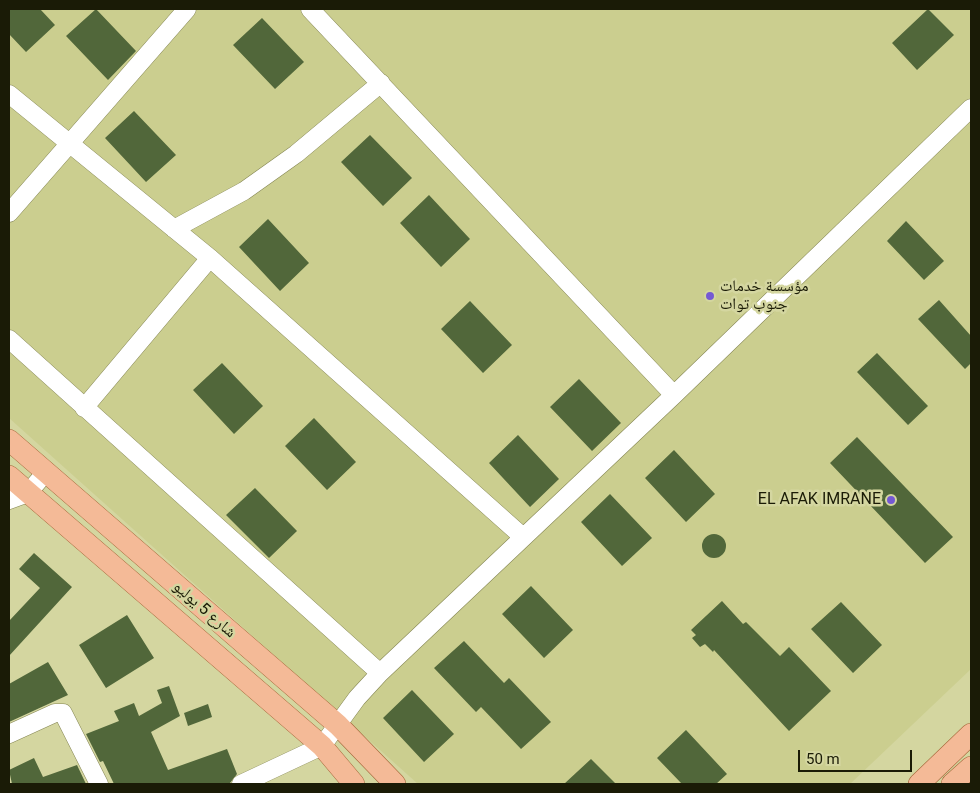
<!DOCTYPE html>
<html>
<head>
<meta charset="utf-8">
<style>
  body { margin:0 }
  #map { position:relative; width:980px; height:793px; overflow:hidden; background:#d4d6a0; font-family:Roboto,sans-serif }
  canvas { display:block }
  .frame { position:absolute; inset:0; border:10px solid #1a1b06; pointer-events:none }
  .scale { position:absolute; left:798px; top:750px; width:114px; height:22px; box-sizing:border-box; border:2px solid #1a1b06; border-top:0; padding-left:6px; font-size:15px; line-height:18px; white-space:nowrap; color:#1a1b06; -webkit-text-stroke:4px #d4d6a0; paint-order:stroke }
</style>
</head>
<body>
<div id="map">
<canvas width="980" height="793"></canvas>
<div class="frame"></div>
<div class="scale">50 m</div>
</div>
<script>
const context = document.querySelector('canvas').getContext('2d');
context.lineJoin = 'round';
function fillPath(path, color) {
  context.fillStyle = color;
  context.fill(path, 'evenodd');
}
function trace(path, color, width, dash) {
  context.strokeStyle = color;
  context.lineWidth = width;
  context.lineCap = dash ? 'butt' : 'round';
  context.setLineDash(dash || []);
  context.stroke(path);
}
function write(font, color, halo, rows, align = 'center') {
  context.font = font + ' Roboto,"Noto Naskh Arabic",sans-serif';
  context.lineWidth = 5;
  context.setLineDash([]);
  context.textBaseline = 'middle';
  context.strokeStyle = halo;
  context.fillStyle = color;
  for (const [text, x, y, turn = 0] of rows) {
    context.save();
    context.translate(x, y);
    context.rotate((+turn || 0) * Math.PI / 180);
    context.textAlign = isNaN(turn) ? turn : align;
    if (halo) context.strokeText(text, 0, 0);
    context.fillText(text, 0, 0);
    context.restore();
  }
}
fillPath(new Path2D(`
  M 9,9 L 971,9 L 971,669 L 850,784 L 418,784 L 9,418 Z`), '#cbce8f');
fillPath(new Path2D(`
  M 9,9 L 40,9 L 55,25 L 26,52 L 9,34 Z
  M 96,9 L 136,51 L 108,80 L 66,36 Z
  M 928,9 L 954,35 L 917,70 L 892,43 Z
  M 262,18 L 304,62 L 275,89 L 233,45 Z
  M 134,111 L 176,155 L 146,182 L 105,138 Z
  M 370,135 L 412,178 L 383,206 L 341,162 Z
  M 429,195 L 470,239 L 441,267 L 400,223 Z
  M 268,219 L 309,263 L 280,291 L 239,247 Z
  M 906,221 L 944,261 L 924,280 L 887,241 Z
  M 939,300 L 971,336 L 971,363 L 965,369 L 918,319 Z
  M 470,301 L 512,345 L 483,373 L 441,329 Z
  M 877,353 L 928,406 L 908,425 L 857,372 Z
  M 222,363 L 263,406 L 234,434 L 193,390 Z
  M 579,379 L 621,423 L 592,451 L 550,407 Z
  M 314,418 L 356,462 L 327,490 L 285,446 Z
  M 518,435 L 559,479 L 530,507 L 489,463 Z
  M 857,437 L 953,537 L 925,563 L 830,463 Z
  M 674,450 L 715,494 L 686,522 L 645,478 Z
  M 255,488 L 297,531 L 269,558 L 226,515 Z
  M 610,494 L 652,538 L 622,566 L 581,522 Z
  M702 546a12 12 0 1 1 24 0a12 12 0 1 1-24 0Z
  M 34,553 L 72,587 L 9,656 L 9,621 L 40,588 L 19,569 Z
  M 531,586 L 573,630 L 544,658 L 502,614 Z
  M 722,601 L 743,624 L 746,622 L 780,656 L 789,647 L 831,691 L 789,731 L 714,650 L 713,652 L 705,644 L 700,647 L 692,638 L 696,635 L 691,630 Z
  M 841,602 L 882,645 L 853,673 L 811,629 Z
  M 127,615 L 154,658 L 106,688 L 79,645 Z
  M 464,641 L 504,683 L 509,678 L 551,722 L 521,749 L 481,707 L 476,712 L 434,668 Z
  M 48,662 L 68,695 L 9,722 L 9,684 Z
  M 169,686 L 180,716 L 151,732 L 168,770 L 227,749 L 237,774 L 230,783 L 114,784 L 103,761 L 100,762 L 86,734 L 119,721 L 114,711 L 134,703 L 139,716 L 162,703 L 157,690 Z
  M 412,690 L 454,734 L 424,762 L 383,718 Z
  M 208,704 L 212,717 L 188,726 L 184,713 Z
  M 686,730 L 727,774 L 716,784 L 682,784 L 657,758 Z
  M 34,758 L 43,777 L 77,765 L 86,784 L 12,784 L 9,770 Z
  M 591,759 L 616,784 L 564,784 Z`), '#51673a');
const minor = new Path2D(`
  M 310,9 L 674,395
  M 9,94 L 210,258 L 523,537
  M 9,213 L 187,9
  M 174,229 L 244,191 L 296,154 L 381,83
  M 9,339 L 380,673
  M 84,408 L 210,258
  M 9,500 L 28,493 L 46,472
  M 9,734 L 55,713 L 63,713 L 99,784
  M 241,784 L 322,746 L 357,698 L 380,673 L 674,395 L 971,108`);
const major = new Path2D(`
  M 9,440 L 338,725 L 395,784
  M 9,476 L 322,746 L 354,784
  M 919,784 L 971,734
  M 952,784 L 971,767`);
trace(minor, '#858653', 19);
trace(major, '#a36437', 22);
trace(minor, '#fff', 18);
trace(major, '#f4ba97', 21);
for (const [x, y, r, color] of [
  [710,296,5,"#7559d3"],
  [891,500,5,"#7559d3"]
]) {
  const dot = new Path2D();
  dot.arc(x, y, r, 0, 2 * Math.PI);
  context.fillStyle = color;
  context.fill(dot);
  trace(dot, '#d4d6a0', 2);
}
write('16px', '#1a1b06', '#d4d6a0', [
  ["مؤسسة خدمات",720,287],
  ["جنوب توات",720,305],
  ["EL AFAK IMRANE",881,500,"right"]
], 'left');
write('16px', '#1a1b06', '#d4d6a0', [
  ["شارع 5 يوليو",204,610,41]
]);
</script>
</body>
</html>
